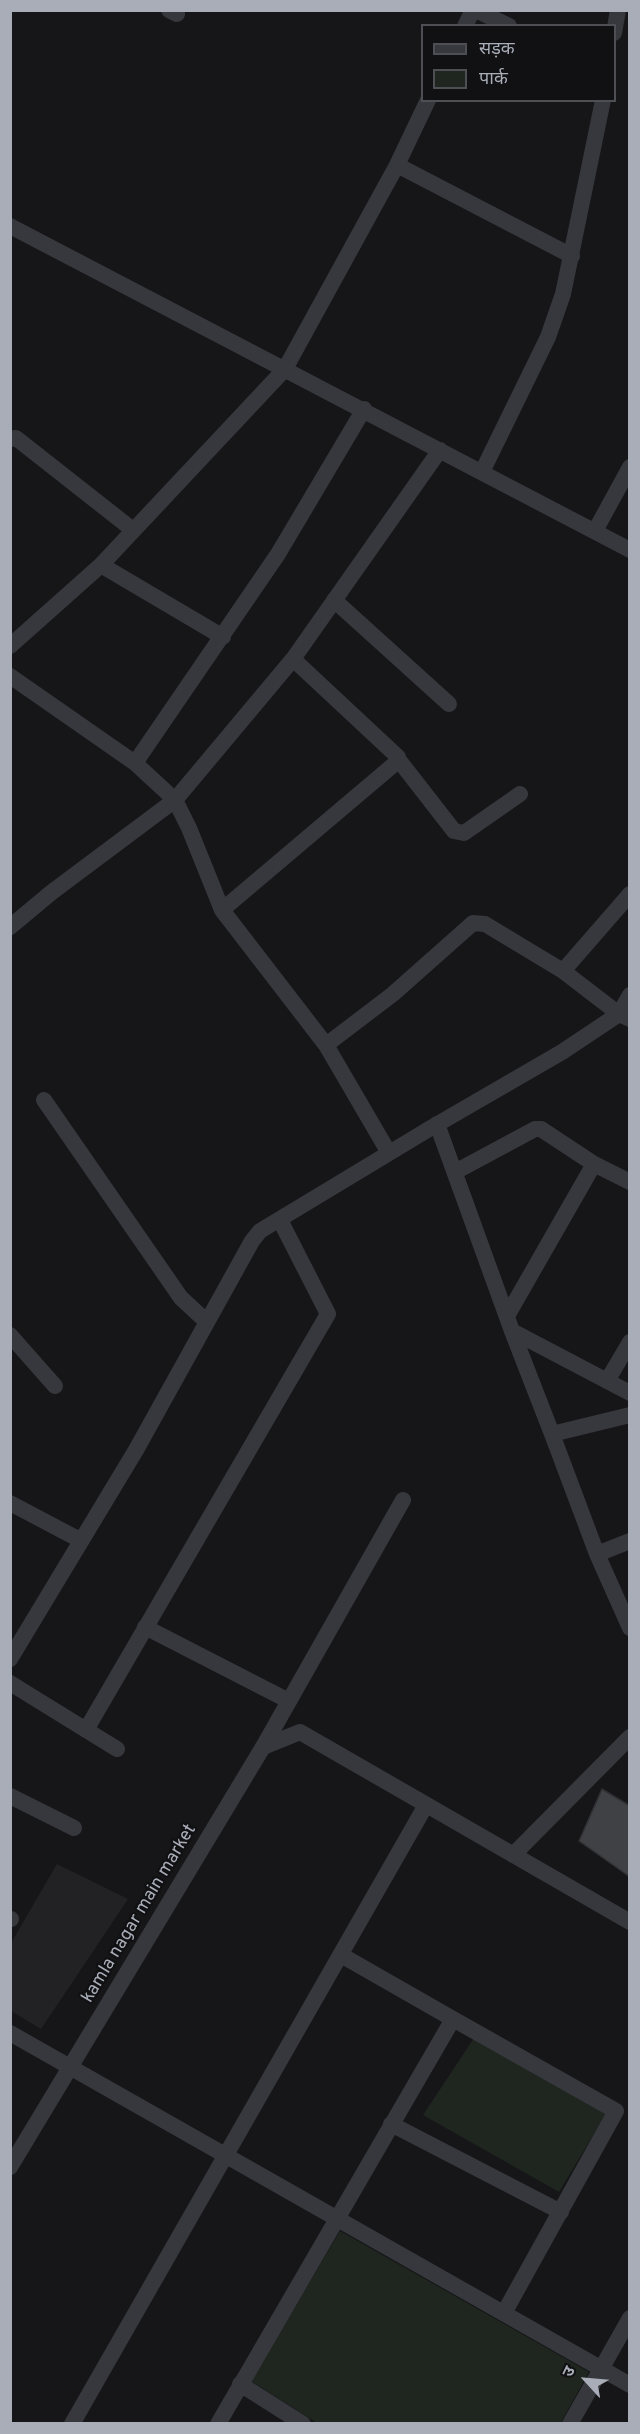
<!DOCTYPE html>
<html>
<head>
<meta charset="utf-8">
<style>
  body { margin:0 }
  #map { position:relative; width:640px; height:2434px; overflow:hidden; background:#161618; font-family:Overpass,"Noto Sans Devanagari",sans-serif }
  canvas { display:block }
  .frame { position:absolute; inset:0; border:12px solid #a8adb8; pointer-events:none }
  .legend { position:absolute; left:421px; top:24px; width:195px; height:78px; box-sizing:border-box; background:#111113; border:2px solid #4d4f55; margin:0; padding:8px 10px; list-style:none; font-size:18px; color:#a8adb8 }
  .legend li { display:flex; align-items:center; gap:12px; height:30px }
  .legend b { width:30px; border:2px solid #4d4f55 }
  .north { position:absolute; left:556px; top:2350px; width:60px; height:60px; -webkit-text-stroke:4px #111113; paint-order:stroke; rotate:296deg; font-size:16px; font-weight:700; line-height:24px; text-align:center; color:#a8adb8 }
  .north::after { content:''; display:block; margin:auto; width:21px; height:27px; background:#a8adb8; clip-path:polygon(50% 0,100% 100%,50% 72%,0 100%) }
</style>
</head>
<body>
<div id="map">
<canvas width="640" height="2434"></canvas>
<div class="frame"></div>
<ul class="legend">
<li><b style="height:8px;background:#37383d"></b>सड़क</li>
<li><b style="height:16px;background:#1e261f"></b>पार्क</li>
</ul>
<div class="north">उ</div>
</div>
<script>
const context = document.querySelector('canvas').getContext('2d');
context.lineJoin = 'round';
function fillPath(path, color) {
  context.fillStyle = color;
  context.fill(path, 'evenodd');
}
function trace(path, color, width, dash) {
  context.strokeStyle = color;
  context.lineWidth = width;
  context.lineCap = dash ? 'butt' : 'round';
  context.setLineDash(dash || []);
  context.stroke(path);
}
function write(font, color, halo, rows, align = 'center') {
  context.font = font + ' Overpass,sans-serif';
  context.lineWidth = 4.5;
  context.setLineDash([]);
  context.textBaseline = 'middle';
  context.strokeStyle = halo;
  context.fillStyle = color;
  for (const [text, x, y, turn = 0] of rows) {
    context.save();
    context.translate(x, y);
    context.rotate((+turn || 0) * Math.PI / 180);
    context.textAlign = isNaN(turn) ? turn : align;
    if (halo) context.strokeText(text, 0, 0);
    context.fillText(text, 0, 0);
    context.restore();
  }
}
fillPath(new Path2D(`
  M 57,1864 L 128,1899 L 41,2029 L 11,2011 L 11,1943 Z`), '#222225');
fillPath(new Path2D(`
  M 474,2038 L 606,2114 L 559,2192 L 423,2115 Z
  M 340,2231 L 589,2372 L 560,2424 L 317,2423 L 251,2381 Z`), '#1e261f');
const building = new Path2D(`
  M 602,1789 L 630,1806 L 630,1877 L 579,1841 Z`);
fillPath(building, '#404145');
trace(building, '#303034', 1.5);
trace(new Path2D(`
  M 169,10 L 177,14
  M 476,10 L 509,26
  M 465,26 L 473,10
  M 614,33 L 618,10
  M 397,165 L 572,256
  M 10,226 L 630,550
  M 10,439 L 16,438 L 133,530
  M 482,472 L 548,337 L 563,294 L 603,100
  M 595,531 L 630,467
  M 101,565 L 223,637
  M 334,600 L 449,704
  M 10,646 L 101,565 L 285,369 L 397,165 L 428,100
  M 293,659 L 398,757 L 398,761 L 222,910 L 189,828 L 175,800 L 293,659 L 440,450
  M 10,676 L 135,763
  M 398,759 L 454,831 L 464,833 L 520,794
  M 630,894 L 563,971 L 619,1014 L 630,995
  M 222,910 L 326,1045 L 389,1153
  M 10,927 L 52,892 L 175,800 L 135,763 L 278,554 L 364,409
  M 326,1045 L 393,994 L 473,923 L 485,924 L 563,971
  M 44,1100 L 181,1298 L 207,1322
  M 437,1124 L 512,1331 L 630,1393
  M 594,1164 L 630,1182
  M 455,1172 L 535,1129 L 541,1129 L 594,1164 L 507,1316
  M 512,1331 L 552,1434 L 630,1415
  M 10,1335 L 55,1386
  M 607,1381 L 630,1342
  M 552,1434 L 597,1554 L 630,1541
  M 10,1503 L 80,1540
  M 597,1554 L 630,1628
  M 145,1627 L 289,1701
  M 10,1659 L 136,1450 L 252,1241 L 260,1231 L 429,1129 L 562,1052 L 619,1014 L 630,1019
  M 10,1683 L 117,1749
  M 86,1730 L 328,1314 L 280,1220
  M 263,1747 L 403,1500
  M 10,1796 L 74,1828
  M 513,1855 L 630,1737
  M 10,1919 L 11,1919
  M 453,2019 L 616,2111 L 504,2313
  M 10,2033 L 630,2385
  M 391,2124 L 561,2212
  M 10,2167 L 263,1747 L 300,1732 L 630,1922
  M 240,2384 L 303,2424
  M 72,2424 L 426,1805
  M 218,2424 L 453,2019 L 341,1955
  M 570,2424 L 630,2318`), '#37383d', 16);
write('18px', '#a8adb8', '#111113', [
  ["kamla nagar main market",140,1914,-59]
]);
</script>
</body>
</html>
